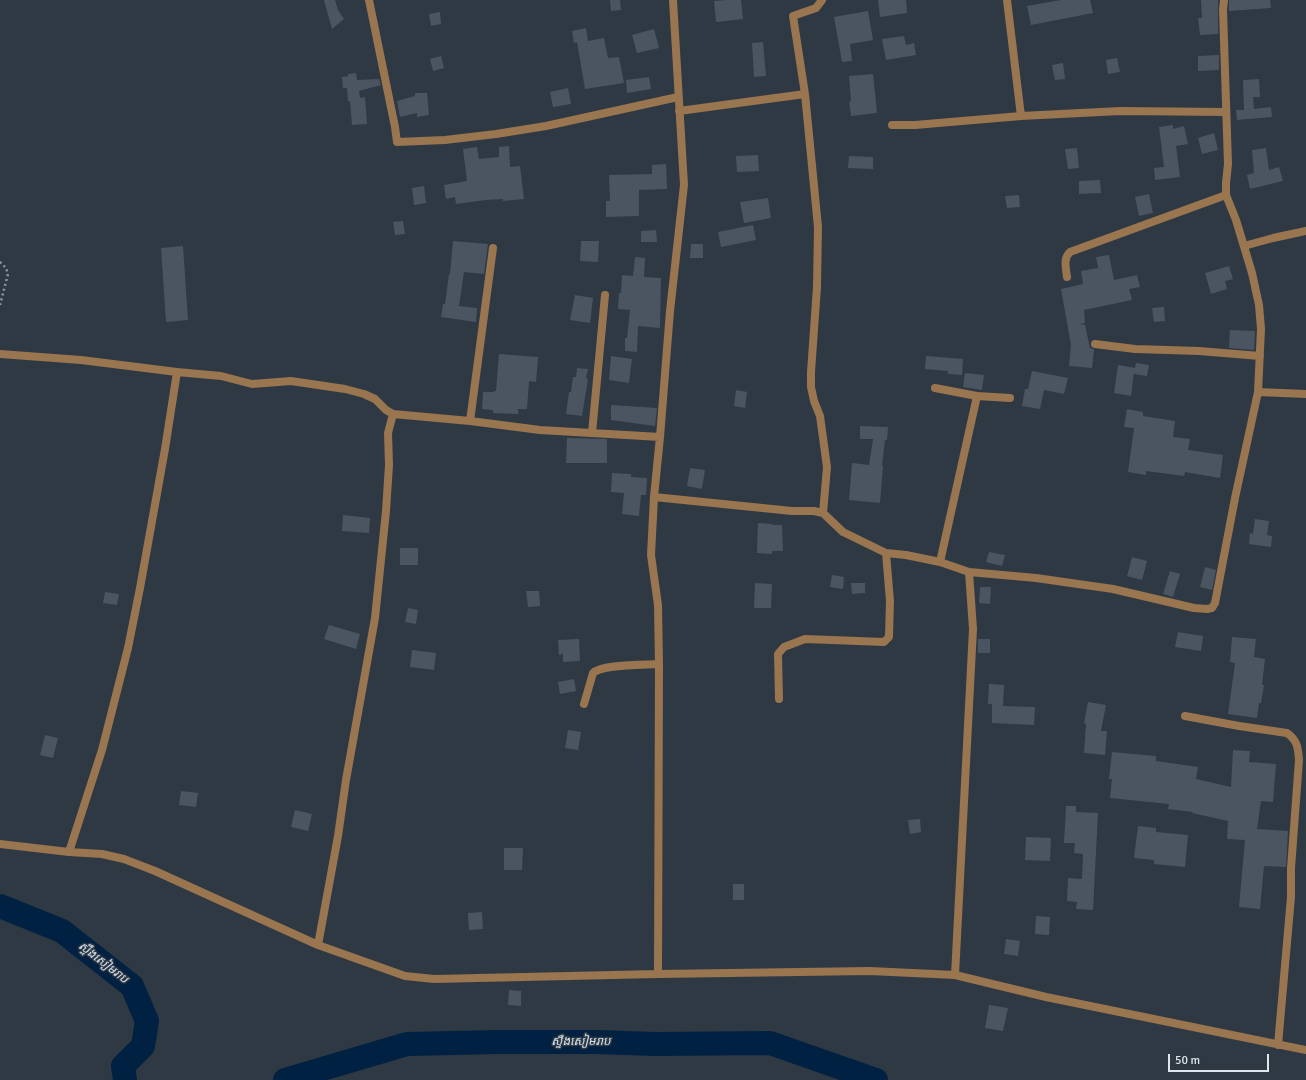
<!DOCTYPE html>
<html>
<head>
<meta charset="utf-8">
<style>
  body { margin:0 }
  #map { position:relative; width:1306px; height:1080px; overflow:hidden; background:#2e3944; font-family:Signika,sans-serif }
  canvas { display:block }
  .scale { position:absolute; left:1168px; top:1054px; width:101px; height:18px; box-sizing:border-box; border:2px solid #dfe6ed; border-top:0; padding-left:5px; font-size:12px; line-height:14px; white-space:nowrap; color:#dfe6ed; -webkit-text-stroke:3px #2e3944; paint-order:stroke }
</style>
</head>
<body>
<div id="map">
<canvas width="1306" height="1080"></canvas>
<div class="scale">50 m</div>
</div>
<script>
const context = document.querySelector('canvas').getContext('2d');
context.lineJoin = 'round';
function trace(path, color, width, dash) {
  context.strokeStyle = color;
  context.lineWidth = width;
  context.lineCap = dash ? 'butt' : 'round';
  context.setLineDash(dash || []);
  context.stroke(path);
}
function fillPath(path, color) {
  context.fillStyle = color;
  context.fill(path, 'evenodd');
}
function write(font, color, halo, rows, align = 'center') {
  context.font = font + ' Signika,"Noto Sans Khmer",sans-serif';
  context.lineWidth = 3;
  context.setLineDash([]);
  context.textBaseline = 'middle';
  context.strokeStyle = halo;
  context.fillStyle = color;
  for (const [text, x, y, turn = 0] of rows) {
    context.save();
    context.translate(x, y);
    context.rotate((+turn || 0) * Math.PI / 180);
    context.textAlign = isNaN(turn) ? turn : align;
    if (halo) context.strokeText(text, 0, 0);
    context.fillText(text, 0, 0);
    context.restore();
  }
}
trace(new Path2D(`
  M 0,906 L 62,931 L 132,986 L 147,1021 L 143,1046 L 123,1066 L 125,1080
  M 285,1080 L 407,1044 L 498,1042 L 597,1042 L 655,1044 L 770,1043 L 876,1080`), '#002141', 24);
fillPath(new Path2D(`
  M 324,0 L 335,0 L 338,10 L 344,19 L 332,29 Z
  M 610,0 L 620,0 L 621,10 L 611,11 Z
  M 726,0 L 741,0 L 743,19 L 716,22 L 714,1 Z
  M 878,0 L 906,0 L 907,13 L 880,17 Z
  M 1061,0 L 1090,0 L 1093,13 L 1031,25 L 1027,6 Z
  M 1201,0 L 1218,0 L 1218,34 L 1200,35 L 1198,18 L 1202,18 Z
  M 1229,0 L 1270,0 L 1271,8 L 1229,11 Z
  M 868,11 L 873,40 L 850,44 L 852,61 L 842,62 L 834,17 Z
  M 440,12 L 441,24 L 431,26 L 429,14 Z
  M 586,28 L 588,41 L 604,38 L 608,58 L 619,57 L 624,83 L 585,89 L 577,42 L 574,43 L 572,31 Z
  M 654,29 L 659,48 L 637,53 L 632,35 Z
  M 904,36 L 906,45 L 914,43 L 916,55 L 886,60 L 882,39 Z
  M 763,42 L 766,76 L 754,77 L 752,43 Z
  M 1219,55 L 1219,70 L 1198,71 L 1198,56 Z
  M 441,56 L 444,68 L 433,71 L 430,59 Z
  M 1117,58 L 1120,72 L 1108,74 L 1106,60 Z
  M 1063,63 L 1065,79 L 1055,80 L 1052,65 Z
  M 356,73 L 357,80 L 379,79 L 381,85 L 359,91 L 360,98 L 365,97 L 367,124 L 352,125 L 350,101 L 348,101 L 347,88 L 343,88 L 342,77 L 348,76 L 348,74 Z
  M 873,74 L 877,113 L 851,116 L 849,102 L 851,101 L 849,76 Z
  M 649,77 L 651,89 L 627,93 L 626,80 Z
  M 1259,79 L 1260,97 L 1253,97 L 1254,109 L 1271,107 L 1272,117 L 1237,120 L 1236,110 L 1244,110 L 1243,80 Z
  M 568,88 L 571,104 L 553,107 L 550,92 Z
  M 415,93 L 427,93 L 429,115 L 417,117 L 417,113 L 400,117 L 397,101 L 415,96 Z
  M 1173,125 L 1173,129 L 1184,126 L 1188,144 L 1176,146 L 1180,177 L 1155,180 L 1154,168 L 1164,167 L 1159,127 Z
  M 1214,133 L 1218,150 L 1202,154 L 1198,138 Z
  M 509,146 L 510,167 L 520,166 L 524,199 L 503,201 L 503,199 L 486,200 L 456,204 L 455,197 L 446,199 L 444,185 L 467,181 L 463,149 L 477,147 L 479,159 L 499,157 L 499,147 Z
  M 1077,148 L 1079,168 L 1068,169 L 1065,149 Z
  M 1266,148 L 1269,170 L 1279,167 L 1283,181 L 1250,189 L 1247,175 L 1254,173 L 1252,150 Z
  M 758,155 L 759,171 L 737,172 L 736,156 Z
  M 849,156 L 873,157 L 873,169 L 848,168 Z
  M 666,164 L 667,189 L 639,190 L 639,216 L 606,217 L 606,201 L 610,201 L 609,175 L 652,174 L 652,165 Z
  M 1100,180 L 1101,193 L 1079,194 L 1079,181 Z
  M 424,186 L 426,203 L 414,205 L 412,188 Z
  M 1149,194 L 1153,213 L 1139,216 L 1135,197 Z
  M 1019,195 L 1020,207 L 1007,208 L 1005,196 Z
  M 768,198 L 771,218 L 744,223 L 740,202 Z
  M 403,221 L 405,234 L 395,235 L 393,222 Z
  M 753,225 L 756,240 L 721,247 L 718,232 Z
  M 656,230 L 657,242 L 641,242 L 641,231 Z
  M 453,241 L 488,244 L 484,274 L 464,272 L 459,306 L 477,308 L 476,322 L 441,317 L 443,304 L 445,304 L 449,274 L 450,274 Z
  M 581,241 L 599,241 L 598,262 L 580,261 Z
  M 691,244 L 703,244 L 703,258 L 690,258 Z
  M 183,246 L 188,320 L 166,322 L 161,248 Z
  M 1109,255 L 1114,280 L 1137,275 L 1140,287 L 1129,289 L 1132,300 L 1084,310 L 1085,323 L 1080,324 L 1085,325 L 1090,348 L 1094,349 L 1092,368 L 1069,366 L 1071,345 L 1061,289 L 1083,284 L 1081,271 L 1098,268 L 1096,257 Z
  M 635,257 L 645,258 L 644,277 L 661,278 L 660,328 L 638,326 L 637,352 L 625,351 L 625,338 L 627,338 L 630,310 L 618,309 L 619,293 L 621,293 L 622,275 L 633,276 Z
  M 1229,266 L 1233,279 L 1225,281 L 1227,289 L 1211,294 L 1205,273 Z
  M 575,295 L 593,298 L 590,323 L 570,320 Z
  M 1164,307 L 1165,321 L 1154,322 L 1152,308 Z
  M 1230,330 L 1255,331 L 1254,350 L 1229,348 Z
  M 499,354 L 538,357 L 536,382 L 529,381 L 527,409 L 518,409 L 518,414 L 493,413 L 493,410 L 482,409 L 483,392 L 494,392 L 494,391 L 496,391 Z
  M 611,356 L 632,359 L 629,383 L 609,380 Z
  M 926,356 L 963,359 L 962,375 L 948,374 L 948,371 L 925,369 Z
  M 1136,363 L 1149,365 L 1147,376 L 1134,374 L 1134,371 L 1131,396 L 1114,393 L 1118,365 L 1135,368 Z
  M 577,368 L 588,369 L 586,378 L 588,379 L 582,416 L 566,414 L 569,392 L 571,392 L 573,377 L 576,377 Z
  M 1032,371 L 1068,378 L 1064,394 L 1044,390 L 1040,409 L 1022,406 L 1025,389 L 1028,389 Z
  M 965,373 L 984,375 L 982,390 L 963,387 Z
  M 736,390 L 747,392 L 745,408 L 734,406 Z
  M 611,405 L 657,408 L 655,426 L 611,420 Z
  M 1127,409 L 1143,412 L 1143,416 L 1175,421 L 1173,437 L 1190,439 L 1188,450 L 1223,455 L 1220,478 L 1185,472 L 1184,476 L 1146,471 L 1146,475 L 1128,472 L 1134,428 L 1124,427 Z
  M 860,426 L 888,427 L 887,440 L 885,440 L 882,466 L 883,466 L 880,503 L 849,500 L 852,463 L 869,465 L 873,439 L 860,439 Z
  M 567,438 L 607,439 L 607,463 L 566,463 Z
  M 690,468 L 705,470 L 702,489 L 687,486 Z
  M 612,473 L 631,474 L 631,477 L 647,478 L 646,495 L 641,495 L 639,516 L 622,514 L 624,493 L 611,492 Z
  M 343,515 L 370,518 L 369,533 L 342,531 Z
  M 1255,519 L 1269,521 L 1267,535 L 1272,536 L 1271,547 L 1249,544 L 1250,533 L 1253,534 Z
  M 758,523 L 773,524 L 772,525 L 782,525 L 783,551 L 772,551 L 772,554 L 757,553 Z
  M 400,548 L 418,548 L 418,565 L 400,565 Z
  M 989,552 L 1005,555 L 1002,566 L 986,562 Z
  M 1132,557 L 1147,561 L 1142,580 L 1127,576 Z
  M 1205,567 L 1216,570 L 1212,590 L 1200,587 Z
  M 1170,571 L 1180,574 L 1173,597 L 1163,594 Z
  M 832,575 L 844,577 L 843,589 L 830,587 Z
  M 755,583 L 772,584 L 771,608 L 754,608 Z
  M 851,583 L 865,583 L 865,593 L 852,594 Z
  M 980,587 L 991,587 L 990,604 L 979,603 Z
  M 526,591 L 539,591 L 540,606 L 528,607 Z
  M 105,592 L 119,594 L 117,605 L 103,603 Z
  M 408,608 L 418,610 L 416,624 L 405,622 Z
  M 329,625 L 360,634 L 356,649 L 324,639 Z
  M 1178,632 L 1203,636 L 1201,651 L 1175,647 Z
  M 1232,637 L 1256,639 L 1254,657 L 1265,659 L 1262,685 L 1264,685 L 1261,703 L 1259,703 L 1257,718 L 1228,714 L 1235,663 L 1230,662 Z
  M 579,639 L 580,661 L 563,662 L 563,654 L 559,655 L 558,640 Z
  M 978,639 L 990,639 L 990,653 L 978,653 Z
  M 412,650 L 436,653 L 434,670 L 410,667 Z
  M 574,679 L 576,691 L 560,694 L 558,682 Z
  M 989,684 L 1004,685 L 1003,706 L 1035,707 L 1034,725 L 992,723 L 992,704 L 988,704 Z
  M 1088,702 L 1106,705 L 1101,731 L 1107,731 L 1105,755 L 1084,753 L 1086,724 L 1084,723 Z
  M 568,730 L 581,732 L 578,750 L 565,748 Z
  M 45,735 L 58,738 L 53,758 L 40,755 Z
  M 1233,750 L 1250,751 L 1249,762 L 1276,764 L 1273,802 L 1261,801 L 1257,829 L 1288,831 L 1286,867 L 1264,866 L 1260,909 L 1239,907 L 1245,840 L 1227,839 L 1228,821 L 1192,813 L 1193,812 L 1168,809 L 1169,804 L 1110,798 L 1112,779 L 1109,779 L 1112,752 L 1156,756 L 1156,761 L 1198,767 L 1196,779 L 1231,787 Z
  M 181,791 L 198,793 L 196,807 L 179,805 Z
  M 1066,806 L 1076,806 L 1076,812 L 1098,813 L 1093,910 L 1076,909 L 1077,902 L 1067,901 L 1068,878 L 1082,879 L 1083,854 L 1074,853 L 1075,843 L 1064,843 Z
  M 295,810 L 312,814 L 308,831 L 291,827 Z
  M 920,819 L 921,832 L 910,834 L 908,820 Z
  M 1138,826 L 1156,828 L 1156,832 L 1188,835 L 1185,867 L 1154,864 L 1154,860 L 1134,858 Z
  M 1026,837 L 1051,838 L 1050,861 L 1025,860 Z
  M 504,848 L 523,848 L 522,870 L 504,870 Z
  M 733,884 L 744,884 L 744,900 L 733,900 Z
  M 482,912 L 483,929 L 469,930 L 468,913 Z
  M 1036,916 L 1050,917 L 1049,935 L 1035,934 Z
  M 1006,939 L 1020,941 L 1018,956 L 1004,954 Z
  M 509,990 L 521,991 L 521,1006 L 508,1005 Z
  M 989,1005 L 1008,1008 L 1003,1031 L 985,1028 Z`), '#4a5561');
trace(new Path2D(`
  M 0,262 L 6,268 L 8,274 L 0,305`), '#8e97a0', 2.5, [2, 3]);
trace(new Path2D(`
  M 369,0 L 395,127 L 397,142 L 445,140 L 496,134 L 546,126 L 678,97
  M 822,0 L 816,8 L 793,16 L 805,94 L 818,227 L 817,287 L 811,372 L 811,387 L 814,401 L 820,416 L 827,467 L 823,513
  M 1007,0 L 1021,116
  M 1224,0 L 1223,10 L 1228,164 L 1226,183 L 1226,195 L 1236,220 L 1252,273 L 1259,305 L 1261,329 L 1258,392
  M 679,111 L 805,94
  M 892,125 L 915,125 L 1021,116 L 1120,111 L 1226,112
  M 1244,246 L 1273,238 L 1306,231
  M 1067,277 C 1066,269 1063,258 1070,252 L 1226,195
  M 1095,344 L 1135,349 L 1199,351 L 1260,356
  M 0,354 L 81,360 L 177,372 L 221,376 L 252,384 L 291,381 L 345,389 L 364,394 L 375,399 L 386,410 L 393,414 L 470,421 L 540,430 L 660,437
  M 935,388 L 977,396 L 1010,398
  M 470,421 L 493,248
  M 592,433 L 605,295
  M 654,497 L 792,511 L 814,511 L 823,513 L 843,532 L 886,553 L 906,555 L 940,562 L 969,572 L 1036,578 L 1113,589 L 1194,608 L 1207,609 L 1212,608 L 1215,603 L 1235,498 L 1258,392 L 1306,394
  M 940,562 L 977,396
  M 779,699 L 778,654 L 784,647 L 805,639 L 884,642 L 889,637 L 890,601 L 886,553
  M 584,704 L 593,673 C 602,664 645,665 659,664
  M 1185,716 L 1239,726 L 1287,733 C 1298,741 1298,748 1299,760 L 1291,868 L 1291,897 L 1278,1045
  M 0,844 L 69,852 L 102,854 L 124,859 L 155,871 L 318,945 L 405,976 L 434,979 L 658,974 L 870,971 L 955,975 L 1046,997 L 1306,1050
  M 69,852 L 102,750 L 128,648 L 140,588 L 165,449 L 177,372
  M 318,945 L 338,836 L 346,780 L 375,618 L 386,511 L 389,465 L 388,433 L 393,414
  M 658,974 L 659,664 L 658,605 L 651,555 L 654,497 L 660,437 L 670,311 L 684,185 L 673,0
  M 955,975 L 973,629 L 969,572`), '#997550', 8);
write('italic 12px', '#d4e1f0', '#2e3944', [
  ["ស្ទឹងសៀមរាប",103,963,38],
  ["ស្ទឹងសៀមរាប",581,1042]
]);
</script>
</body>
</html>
